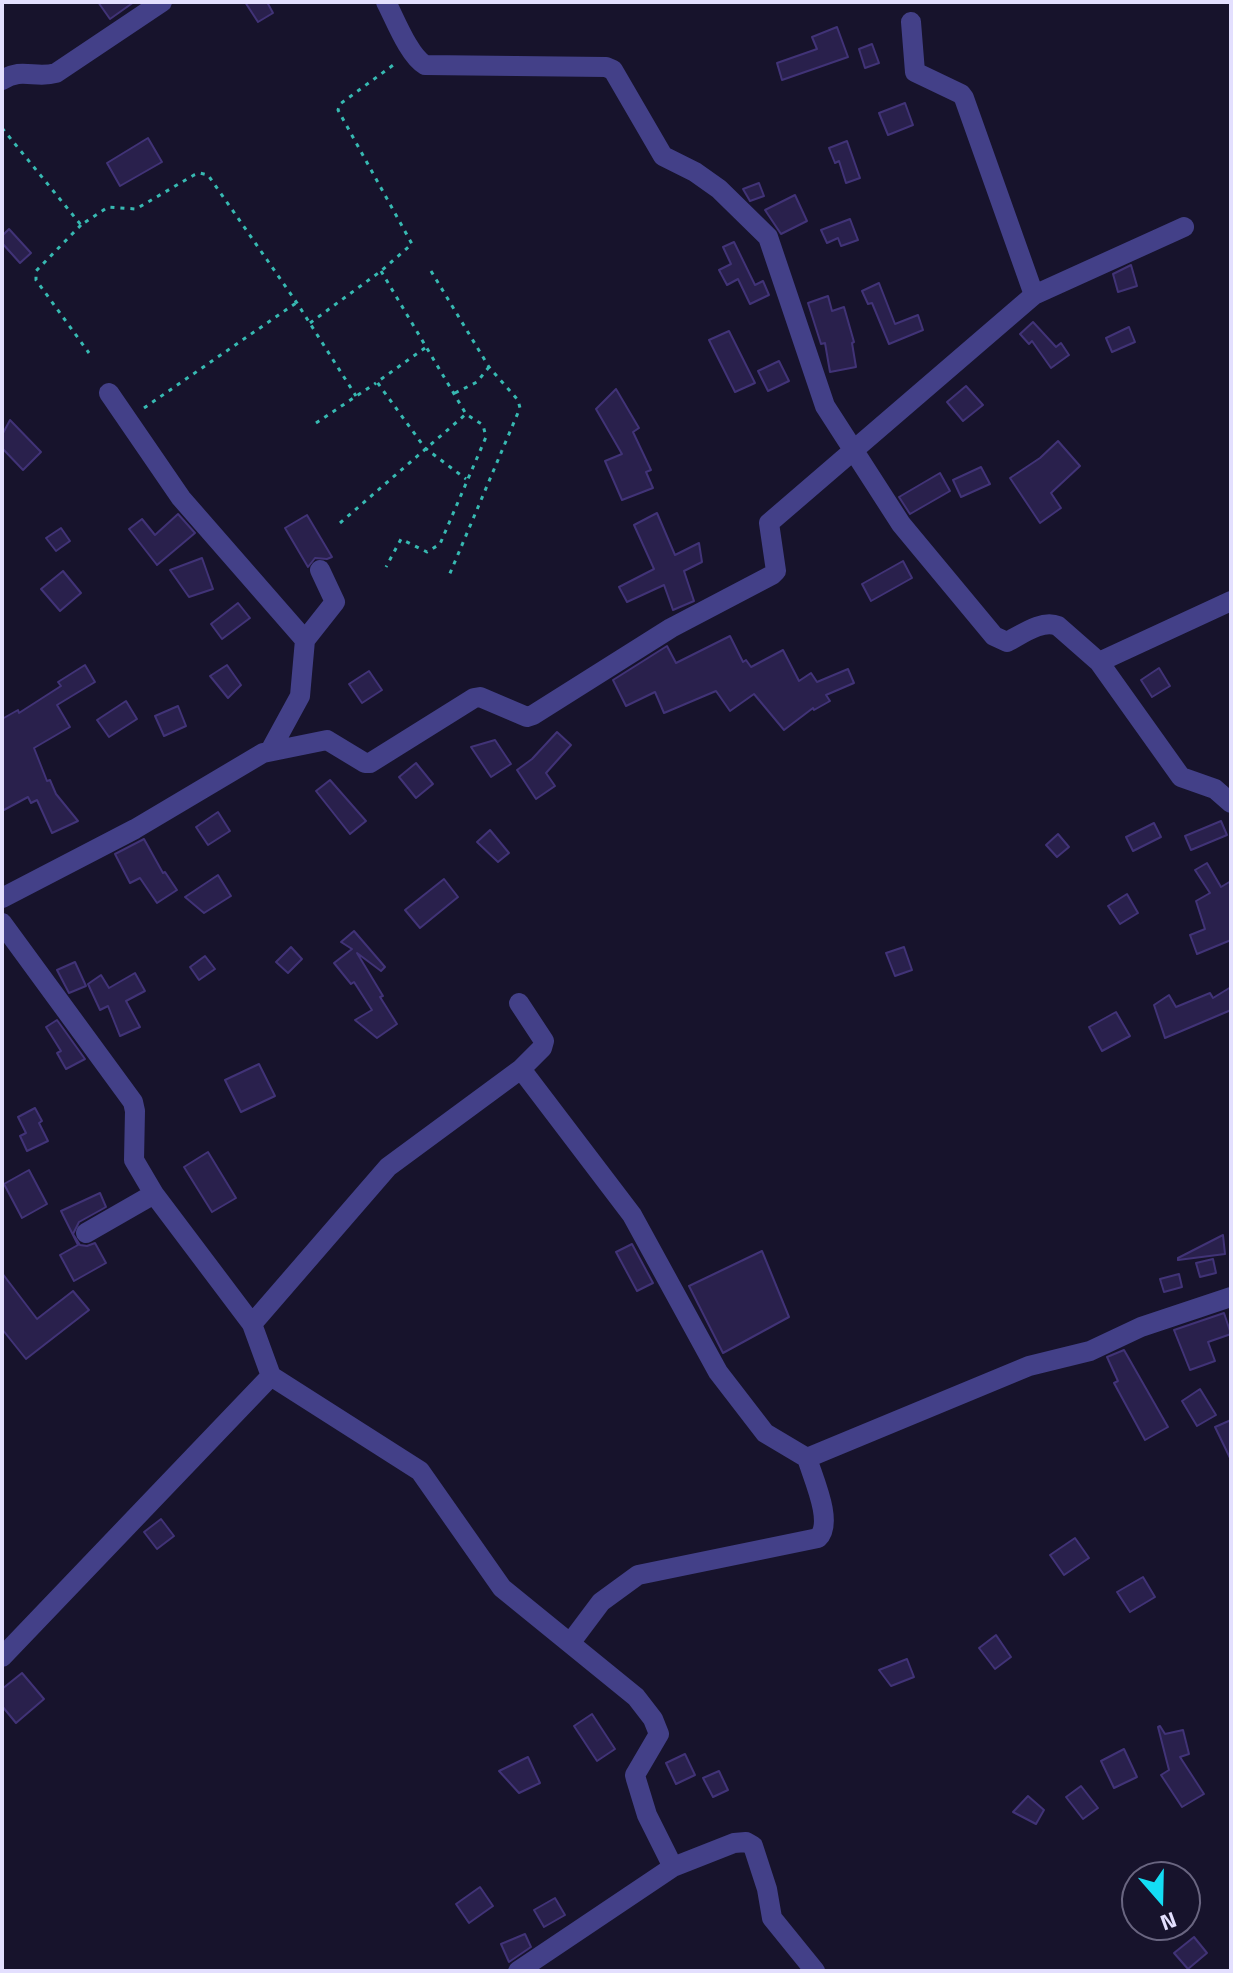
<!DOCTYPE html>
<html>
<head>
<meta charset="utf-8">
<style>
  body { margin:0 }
  #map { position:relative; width:1233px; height:1973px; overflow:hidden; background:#17132c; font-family:"Titillium Web",sans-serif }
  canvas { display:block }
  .frame { position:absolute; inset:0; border:4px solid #e3dffe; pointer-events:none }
  .north { position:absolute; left:1121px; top:1861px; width:80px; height:80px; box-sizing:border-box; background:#17132c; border:2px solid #696580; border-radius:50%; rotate:160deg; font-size:22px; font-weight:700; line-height:32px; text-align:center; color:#e3dffe }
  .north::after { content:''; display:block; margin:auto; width:28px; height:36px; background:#14ddf4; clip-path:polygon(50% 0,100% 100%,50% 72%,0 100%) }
</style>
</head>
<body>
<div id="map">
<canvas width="1233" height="1973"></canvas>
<div class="frame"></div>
<div class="north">N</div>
</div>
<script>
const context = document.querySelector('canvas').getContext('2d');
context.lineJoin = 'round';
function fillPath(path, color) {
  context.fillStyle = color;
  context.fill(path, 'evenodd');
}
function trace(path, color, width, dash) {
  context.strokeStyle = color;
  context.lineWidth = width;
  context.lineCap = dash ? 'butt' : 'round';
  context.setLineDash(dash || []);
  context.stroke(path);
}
const building = new Path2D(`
  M 98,2 L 134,2 L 110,19 Z
  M 245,2 L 267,2 L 273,13 L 258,22 Z
  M 837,27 L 848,57 L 782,80 L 777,63 L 817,49 L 812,37 Z
  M 872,44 L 879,63 L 865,68 L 859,49 Z
  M 905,103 L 913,125 L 888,135 L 879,113 Z
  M 148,138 L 162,162 L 120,186 L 107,163 Z
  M 847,141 L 860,178 L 846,183 L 839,161 L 835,163 L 829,148 Z
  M 759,183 L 764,196 L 750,201 L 743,189 Z
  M 795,195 L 807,221 L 781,234 L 765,210 Z
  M 850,219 L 858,240 L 841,246 L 838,238 L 827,243 L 821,230 Z
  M 9,229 L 31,253 L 20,263 L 2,243 L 2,236 Z
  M 734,242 L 755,285 L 763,281 L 769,295 L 750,304 L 738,279 L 727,285 L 719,270 L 731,264 L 723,247 Z
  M 1131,265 L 1137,286 L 1118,292 L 1113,274 Z
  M 879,283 L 895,324 L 918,315 L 923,330 L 889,344 L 872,303 L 868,304 L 862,291 Z
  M 828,296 L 832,311 L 844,307 L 854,342 L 852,343 L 856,367 L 830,372 L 825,343 L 821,344 L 808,303 Z
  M 1033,322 L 1056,347 L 1061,343 L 1069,355 L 1051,368 L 1032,341 L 1029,344 L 1020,334 Z
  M 1129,327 L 1135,342 L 1112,352 L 1106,338 Z
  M 729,331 L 755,383 L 735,392 L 709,340 Z
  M 779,361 L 789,381 L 768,391 L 758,371 Z
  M 966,386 L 983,405 L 963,421 L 947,402 Z
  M 616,389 L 639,428 L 633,432 L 651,470 L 646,472 L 653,488 L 622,500 L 605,461 L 622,454 L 596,409 Z
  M 10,420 L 41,452 L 23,470 L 2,448 L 2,435 Z
  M 1058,441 L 1080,466 L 1051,493 L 1061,508 L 1040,523 L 1010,478 L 1040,458 Z
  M 981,467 L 990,484 L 961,497 L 953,480 Z
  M 940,473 L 950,491 L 910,514 L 899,497 Z
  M 657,513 L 675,555 L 699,543 L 702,562 L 684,571 L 694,601 L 673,610 L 664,585 L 627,602 L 619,587 L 654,569 L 634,525 Z
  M 178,514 L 195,533 L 157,565 L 129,529 L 142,519 L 155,535 Z
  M 307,515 L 332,557 L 327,559 L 315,558 L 308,567 L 285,528 Z
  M 61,528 L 70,541 L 56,551 L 46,538 Z
  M 202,558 L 213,589 L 189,597 L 170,570 Z
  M 903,561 L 912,578 L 871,601 L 862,584 Z
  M 63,571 L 81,593 L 60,611 L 41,589 Z
  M 238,603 L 250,618 L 222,639 L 211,624 Z
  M 730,636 L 743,662 L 746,660 L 751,667 L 783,650 L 799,681 L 811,673 L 817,682 L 848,669 L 854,683 L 826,695 L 830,701 L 814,710 L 813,708 L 784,730 L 754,694 L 730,711 L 716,691 L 664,713 L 655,692 L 626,706 L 613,680 L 667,646 L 676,663 Z
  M 85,665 L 95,682 L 57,705 L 70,727 L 34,748 L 47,781 L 50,780 L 56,794 L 78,821 L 52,833 L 37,800 L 31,803 L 28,797 L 2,811 L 2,719 L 18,710 L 19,713 L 61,686 L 58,682 Z
  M 227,665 L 241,685 L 228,698 L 210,676 Z
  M 1159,668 L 1170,686 L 1152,697 L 1141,680 Z
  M 369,671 L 382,690 L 362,703 L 349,684 Z
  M 126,701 L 137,719 L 109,737 L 97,720 Z
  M 178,706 L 186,726 L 164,736 L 155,716 Z
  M 557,732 L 571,745 L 546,773 L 555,786 L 536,799 L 517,770 L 532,759 Z
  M 495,740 L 511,764 L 491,777 L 471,747 Z
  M 416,763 L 433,784 L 416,798 L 399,777 Z
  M 330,780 L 366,821 L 350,834 L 316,791 Z
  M 218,812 L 230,831 L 208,845 L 196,827 Z
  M 1221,821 L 1227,835 L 1191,850 L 1185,836 Z
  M 1154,823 L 1161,837 L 1133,851 L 1126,837 Z
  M 490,830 L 509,853 L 498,862 L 477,842 Z
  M 1058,834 L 1069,847 L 1057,857 L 1046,845 Z
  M 144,839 L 163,873 L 165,872 L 177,890 L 157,903 L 140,878 L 130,883 L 115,854 Z
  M 1207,863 L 1221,887 L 1231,881 L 1231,940 L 1197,954 L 1190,935 L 1205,929 L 1196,901 L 1210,893 L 1195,870 Z
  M 218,875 L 231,896 L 204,913 L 185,897 Z
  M 444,879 L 458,897 L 420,928 L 405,910 Z
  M 1127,894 L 1138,913 L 1120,924 L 1108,906 Z
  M 354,931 L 385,967 L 381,971 L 357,953 L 383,996 L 380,997 L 397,1024 L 377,1038 L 355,1020 L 372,1010 L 354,982 L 351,984 L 334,963 L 352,949 L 341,942 Z
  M 291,947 L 302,959 L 288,973 L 276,962 Z
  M 904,947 L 912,970 L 895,976 L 886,953 Z
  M 205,956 L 215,969 L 199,980 L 190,967 Z
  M 75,962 L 86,986 L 69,993 L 57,970 Z
  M 135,973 L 145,991 L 126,1001 L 140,1027 L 120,1036 L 108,1006 L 100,1010 L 88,984 L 101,975 L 109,988 Z
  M 1231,987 L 1231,1010 L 1165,1038 L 1154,1005 L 1169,995 L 1176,1007 L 1210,993 L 1213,998 Z
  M 1116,1012 L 1130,1036 L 1102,1051 L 1089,1027 Z
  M 57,1020 L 85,1059 L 66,1069 L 57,1053 L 61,1051 L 46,1027 Z
  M 259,1064 L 275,1096 L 241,1112 L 225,1080 Z
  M 35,1108 L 42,1121 L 39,1123 L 48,1141 L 27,1151 L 20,1136 L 26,1133 L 18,1117 Z
  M 208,1152 L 236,1198 L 212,1212 L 184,1167 Z
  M 29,1170 L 47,1204 L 22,1218 L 4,1184 Z
  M 100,1193 L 106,1207 L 79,1222 L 73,1234 L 80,1245 L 87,1246 L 95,1243 L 106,1263 L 74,1281 L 60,1255 L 78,1245 L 61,1211 Z
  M 1223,1235 L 1225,1254 L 1178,1260 L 1178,1258 Z
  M 632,1244 L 653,1283 L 637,1291 L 616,1252 Z
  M 762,1251 L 789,1317 L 723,1353 L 689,1286 Z
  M 1213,1259 L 1216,1273 L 1200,1277 L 1196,1263 Z
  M 2,1273 L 37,1319 L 73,1291 L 89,1310 L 26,1359 L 2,1329 Z
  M 1179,1274 L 1182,1287 L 1164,1292 L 1160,1279 Z
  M 1224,1313 L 1231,1334 L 1208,1342 L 1215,1361 L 1190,1370 L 1174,1330 Z
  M 1124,1350 L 1168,1427 L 1145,1440 L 1114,1383 L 1118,1381 L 1107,1357 Z
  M 1200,1389 L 1216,1415 L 1197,1426 L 1182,1401 Z
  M 1231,1420 L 1231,1460 L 1215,1427 Z
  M 161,1519 L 174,1536 L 157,1549 L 144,1532 Z
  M 1075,1538 L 1089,1558 L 1064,1575 L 1050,1555 Z
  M 1143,1577 L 1155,1597 L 1130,1612 L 1117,1592 Z
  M 996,1635 L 1011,1657 L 995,1669 L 979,1648 Z
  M 907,1659 L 914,1677 L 891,1686 L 879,1670 Z
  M 22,1673 L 44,1699 L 16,1723 L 2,1706 L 2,1689 Z
  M 592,1714 L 615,1749 L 597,1761 L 574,1726 Z
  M 1160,1726 L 1165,1734 L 1183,1730 L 1189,1754 L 1180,1757 L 1204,1794 L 1182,1807 L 1161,1775 L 1169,1770 L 1158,1727 Z
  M 1124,1749 L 1137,1777 L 1114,1788 L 1101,1761 Z
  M 685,1754 L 695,1775 L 676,1784 L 666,1763 Z
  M 528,1757 L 540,1783 L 519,1793 L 499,1771 Z
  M 719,1771 L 728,1790 L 713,1797 L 703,1778 Z
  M 1081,1786 L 1098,1808 L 1083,1819 L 1066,1797 Z
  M 1028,1796 L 1044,1810 L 1036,1824 L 1013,1812 Z
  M 480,1887 L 493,1906 L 469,1923 L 456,1904 Z
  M 555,1898 L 565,1915 L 544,1927 L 534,1910 Z
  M 525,1934 L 531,1947 L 509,1962 L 501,1944 Z
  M 1194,1937 L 1207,1953 L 1188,1969 L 1174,1953 Z`);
fillPath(building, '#29204c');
trace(building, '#413377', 2);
trace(new Path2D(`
  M 2,128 L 81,225 L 108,207 L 136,209 L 194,175 L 200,173 L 208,175 L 297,303 L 356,396
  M 81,225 L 36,271 L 36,280 L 89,353
  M 381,271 L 466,414 L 483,425 L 486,437 L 440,544 L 427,552 L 401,539 L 386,567
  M 431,271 L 489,367 L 518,400 L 520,408 L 448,578
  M 310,323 L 381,271 L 412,244 L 338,110 L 340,104 L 396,63
  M 425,348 L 377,382 L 425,448 L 466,479
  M 455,393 L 477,382 L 489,367
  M 144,408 L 296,303
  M 316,423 L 376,383
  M 340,523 L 466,414`), '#37b9b2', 3, [4, 6]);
trace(new Path2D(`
  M 386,2 C 395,19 409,56 425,65 L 606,67 L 613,70 L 663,156 L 695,172 L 719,189 L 768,237 L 825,406 L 901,524 L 994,636 L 1007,642 C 1021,635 1042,619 1058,626 L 1099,662 L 1181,777 L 1215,789 L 1231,803
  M 911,22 L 915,72 L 961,94 L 964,98 L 1034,295
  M 2,80 C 22,67 35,79 56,73 L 162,2
  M 109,393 L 181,498 L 305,640
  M 1099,662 L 1231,601
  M 270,751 L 300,696 L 305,640 L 335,602 L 320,570
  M 2,898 L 135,829 L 263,753 L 327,740 L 365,763 L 370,763 L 474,698 L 480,697 L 527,717 L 533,715 L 671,628 L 772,575 L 776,571 L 769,523 L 1034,295 L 1184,227
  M 2,923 L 133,1102 L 135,1111 L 134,1160 L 154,1194 L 252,1324 L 271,1376 L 420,1471 L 502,1588 L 636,1697 L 653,1719 L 659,1734 L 635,1775 L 636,1779 L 647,1815 L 673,1867
  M 521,1069 L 632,1215 L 718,1372 L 765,1433 L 807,1458 C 813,1478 834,1523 818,1538 L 638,1575 L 601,1602 L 571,1642
  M 86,1233 L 154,1194
  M 252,1324 L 388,1167 L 521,1069 L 542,1048 L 544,1041 L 519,1003
  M 807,1458 L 1029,1366 L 1090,1351 L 1141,1327 L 1231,1297
  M 2,1657 L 271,1376
  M 518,1971 L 673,1867 L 734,1843 L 746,1842 L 753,1846 L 767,1889 L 772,1918 L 815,1971`), '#434088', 20);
</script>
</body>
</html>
